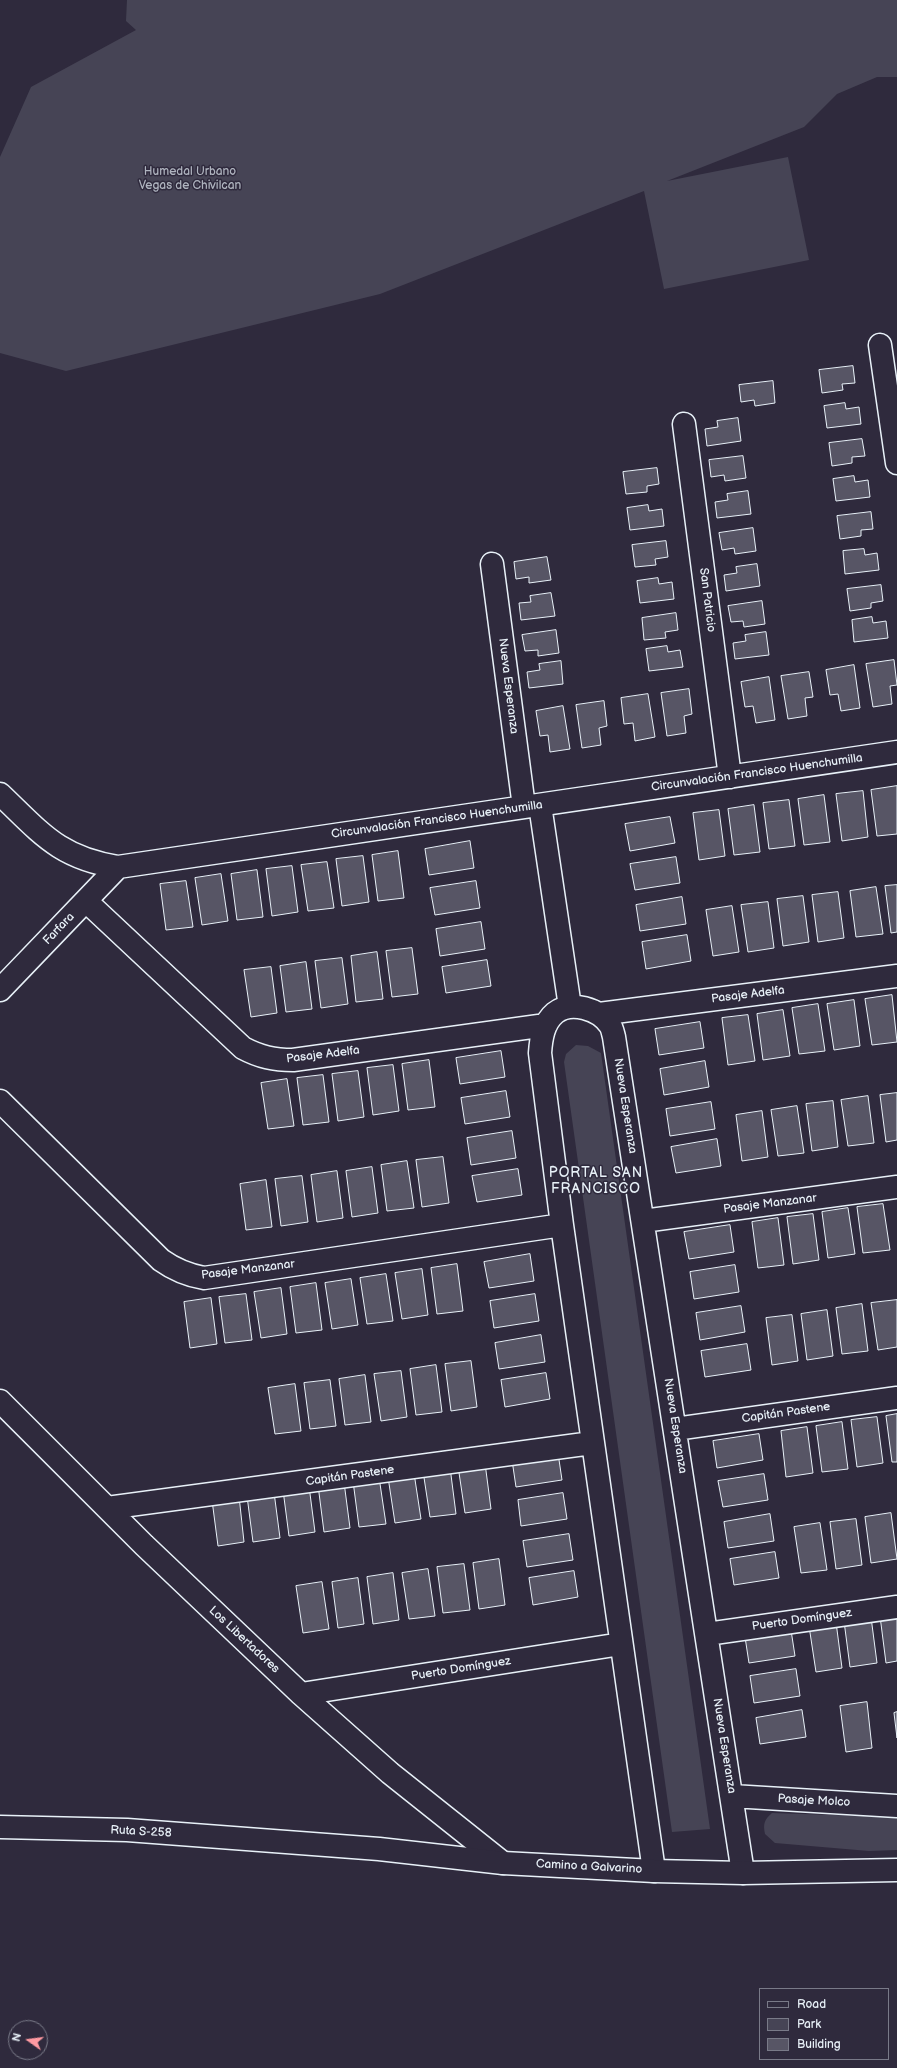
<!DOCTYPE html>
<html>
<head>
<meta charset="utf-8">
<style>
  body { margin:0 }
  #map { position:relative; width:897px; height:2068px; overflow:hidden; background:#2f2a3d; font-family:"Balsamiq Sans",sans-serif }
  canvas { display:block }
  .legend { position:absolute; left:759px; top:1988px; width:130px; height:72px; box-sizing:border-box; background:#2f2a3d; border:1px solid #797a88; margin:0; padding:5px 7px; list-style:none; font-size:12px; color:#e8f1f8 }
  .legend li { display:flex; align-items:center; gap:8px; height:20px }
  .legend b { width:20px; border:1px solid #797a88 }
  .north { position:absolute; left:8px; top:2020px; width:40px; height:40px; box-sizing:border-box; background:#2f2a3d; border:1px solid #797a88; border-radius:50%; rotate:284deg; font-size:11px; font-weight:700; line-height:16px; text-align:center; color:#e8f1f8 }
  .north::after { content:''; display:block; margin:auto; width:14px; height:18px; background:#ff9aa2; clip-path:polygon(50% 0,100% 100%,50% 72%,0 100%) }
</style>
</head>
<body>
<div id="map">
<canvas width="897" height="2068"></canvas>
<ul class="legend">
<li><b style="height:5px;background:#2f2a3d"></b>Road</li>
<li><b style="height:11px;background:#464455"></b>Park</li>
<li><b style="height:11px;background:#575565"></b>Building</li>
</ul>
<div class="north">N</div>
</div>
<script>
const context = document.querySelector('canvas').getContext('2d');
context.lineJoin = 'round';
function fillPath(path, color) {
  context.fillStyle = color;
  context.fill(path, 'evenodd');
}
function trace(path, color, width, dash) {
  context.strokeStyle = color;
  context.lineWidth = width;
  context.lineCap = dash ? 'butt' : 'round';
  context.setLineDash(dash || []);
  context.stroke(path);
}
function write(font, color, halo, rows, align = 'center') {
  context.font = font + ' "Balsamiq Sans",sans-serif';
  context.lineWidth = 3;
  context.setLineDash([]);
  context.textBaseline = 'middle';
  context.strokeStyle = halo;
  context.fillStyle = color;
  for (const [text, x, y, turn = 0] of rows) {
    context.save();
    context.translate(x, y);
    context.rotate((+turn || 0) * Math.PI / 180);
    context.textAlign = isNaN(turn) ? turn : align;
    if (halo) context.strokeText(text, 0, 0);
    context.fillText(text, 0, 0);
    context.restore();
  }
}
fillPath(new Path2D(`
  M 127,0 L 897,0 L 897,77 L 877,77 L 837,94 L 804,127 L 667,181 L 788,157 L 809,260 L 664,289 L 644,191 L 380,294 L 66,371 L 0,353 L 0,157 L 31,87 L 136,30 L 126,21 Z
  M 576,1045 L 588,1046 L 601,1053 L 710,1829 L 672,1832 L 564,1062 L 566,1054 Z
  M 772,1813 L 897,1817 L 897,1850 L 869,1851 L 775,1843 L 765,1834 C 763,1824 764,1820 772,1813 Z`), '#464455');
const building = new Path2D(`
  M 853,366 L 855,383 L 842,384 L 843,390 L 822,393 L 819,370 Z
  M 773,381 L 775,403 L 755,406 L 754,400 L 741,402 L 739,385 Z
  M 845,403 L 846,409 L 859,407 L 861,424 L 827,428 L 824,406 Z
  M 738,418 L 741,441 L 707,446 L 705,429 L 718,427 L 717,421 Z
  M 862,439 L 865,456 L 852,457 L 852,463 L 832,466 L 829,443 Z
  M 743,456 L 746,478 L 725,481 L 724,475 L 711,477 L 709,460 Z
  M 657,468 L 659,484 L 647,486 L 647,492 L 626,494 L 623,472 Z
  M 854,476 L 855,482 L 868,480 L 870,497 L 836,501 L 833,479 Z
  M 748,491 L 751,514 L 717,518 L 715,502 L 728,500 L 727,494 Z
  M 648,505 L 649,511 L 662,509 L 664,526 L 630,530 L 627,508 Z
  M 871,512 L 873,529 L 861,530 L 861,536 L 840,539 L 837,516 Z
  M 753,528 L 756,551 L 735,554 L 734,548 L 722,550 L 719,533 Z
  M 666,541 L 668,557 L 655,559 L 656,565 L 635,567 L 632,545 Z
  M 864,549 L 865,555 L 877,553 L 879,570 L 845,574 L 843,551 Z
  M 547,557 L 551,580 L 529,583 L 529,577 L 516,579 L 514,562 Z
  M 757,564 L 760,586 L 726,591 L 724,575 L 737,573 L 736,567 Z
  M 658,578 L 659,584 L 672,582 L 674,599 L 640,603 L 637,581 Z
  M 881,585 L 883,601 L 871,603 L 871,608 L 850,611 L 847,589 Z
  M 551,593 L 555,616 L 521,620 L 519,603 L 531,602 L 530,596 Z
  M 762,601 L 765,624 L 744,627 L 743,621 L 731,622 L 728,606 Z
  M 676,613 L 678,630 L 665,632 L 666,638 L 644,640 L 642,618 Z
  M 872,617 L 873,623 L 886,621 L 888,638 L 854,642 L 852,620 Z
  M 556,630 L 559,653 L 538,656 L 538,650 L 525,651 L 522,635 Z
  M 766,632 L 769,655 L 735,659 L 733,643 L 746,641 L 745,635 Z
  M 667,646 L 668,652 L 680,650 L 683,667 L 649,671 L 646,649 Z
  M 894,660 L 897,685 L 890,686 L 892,704 L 873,707 L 866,664 Z
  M 561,661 L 563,684 L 529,688 L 527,672 L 540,670 L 539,664 Z
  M 854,665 L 860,708 L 841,711 L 838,694 L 830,695 L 826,670 Z
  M 809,672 L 813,697 L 805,698 L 807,716 L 788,719 L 781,676 Z
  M 769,677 L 775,720 L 756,723 L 753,706 L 745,707 L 741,682 Z
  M 689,689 L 692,714 L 684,716 L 686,733 L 667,736 L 661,693 Z
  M 648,694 L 655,737 L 635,741 L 633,723 L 624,724 L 621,698 Z
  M 604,701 L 607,726 L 599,728 L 601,745 L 582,748 L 576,705 Z
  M 563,706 L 570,749 L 550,752 L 548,735 L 540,736 L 536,711 Z
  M 897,786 L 897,834 L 877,836 L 871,790 Z
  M 863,791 L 868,837 L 842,841 L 836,794 Z
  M 824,795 L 830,842 L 804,845 L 798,799 Z
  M 789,800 L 795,846 L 769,849 L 763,803 Z
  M 754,805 L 760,852 L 734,855 L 728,809 Z
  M 719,810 L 725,856 L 699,860 L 693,813 Z
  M 670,817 L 675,843 L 630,851 L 625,824 Z
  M 470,841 L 474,868 L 429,875 L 425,849 Z
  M 398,851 L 404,898 L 378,901 L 372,855 Z
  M 363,856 L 369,902 L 342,906 L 336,859 Z
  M 676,857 L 680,883 L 635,890 L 630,864 Z
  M 327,862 L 334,908 L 308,911 L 301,865 Z
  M 292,866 L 298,912 L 272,916 L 266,869 Z
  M 257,870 L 263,917 L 237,920 L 231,874 Z
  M 221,874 L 228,921 L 202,925 L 195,878 Z
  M 186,881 L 193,927 L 166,930 L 160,884 Z
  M 476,881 L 480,908 L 435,915 L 430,888 Z
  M 897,885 L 897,932 L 891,933 L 885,886 Z
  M 876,887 L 883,934 L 856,937 L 850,891 Z
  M 838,892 L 844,938 L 818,942 L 812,895 Z
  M 803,896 L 809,942 L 783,946 L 777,899 Z
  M 682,897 L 686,924 L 640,931 L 636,905 Z
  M 768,902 L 774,948 L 748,952 L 741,905 Z
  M 732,906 L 739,952 L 713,956 L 706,910 Z
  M 481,922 L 485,949 L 440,956 L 436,929 Z
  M 687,935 L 691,961 L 646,969 L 642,942 Z
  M 412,948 L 418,994 L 392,997 L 386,951 Z
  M 377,952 L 383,999 L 356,1002 L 351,956 Z
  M 342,958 L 348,1004 L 321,1008 L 315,961 Z
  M 487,960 L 491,986 L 446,993 L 442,967 Z
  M 306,962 L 312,1009 L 286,1012 L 280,966 Z
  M 271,967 L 277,1013 L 251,1017 L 244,970 Z
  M 892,995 L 897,1042 L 872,1045 L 865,999 Z
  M 854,1000 L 860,1046 L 834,1050 L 827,1004 Z
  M 818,1004 L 825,1051 L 799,1054 L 792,1008 Z
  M 783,1010 L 790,1056 L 763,1060 L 757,1014 Z
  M 748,1015 L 755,1061 L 728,1065 L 722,1018 Z
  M 700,1022 L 704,1048 L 659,1055 L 655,1029 Z
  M 501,1051 L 505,1077 L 460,1084 L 456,1058 Z
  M 429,1060 L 435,1107 L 408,1110 L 402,1064 Z
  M 705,1061 L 709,1087 L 664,1095 L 660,1069 Z
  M 393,1065 L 399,1111 L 373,1115 L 367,1068 Z
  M 358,1071 L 364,1117 L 338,1121 L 332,1074 Z
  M 323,1075 L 329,1122 L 303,1125 L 297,1078 Z
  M 287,1079 L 294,1126 L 268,1129 L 261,1083 Z
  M 506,1091 L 510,1117 L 465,1124 L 461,1098 Z
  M 897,1093 L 897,1140 L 886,1142 L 880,1095 Z
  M 868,1096 L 874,1143 L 848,1146 L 841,1100 Z
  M 833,1101 L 838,1147 L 812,1151 L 806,1104 Z
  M 711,1102 L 715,1129 L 670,1136 L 666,1109 Z
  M 797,1106 L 804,1153 L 778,1156 L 771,1110 Z
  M 762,1111 L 768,1157 L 742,1161 L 736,1115 Z
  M 512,1131 L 516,1158 L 471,1165 L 467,1138 Z
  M 717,1139 L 721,1166 L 676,1173 L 671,1147 Z
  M 443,1157 L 449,1203 L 422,1207 L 416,1160 Z
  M 407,1161 L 414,1208 L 387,1211 L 381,1165 Z
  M 372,1167 L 378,1213 L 352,1217 L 346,1171 Z
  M 518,1169 L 522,1195 L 477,1202 L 472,1176 Z
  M 337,1171 L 343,1218 L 317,1222 L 311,1175 Z
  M 302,1176 L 308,1222 L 281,1226 L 275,1179 Z
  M 266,1180 L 272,1227 L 246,1230 L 240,1184 Z
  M 883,1204 L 890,1250 L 863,1253 L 857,1207 Z
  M 848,1208 L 855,1254 L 828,1258 L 822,1212 Z
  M 813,1214 L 819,1260 L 793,1264 L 787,1217 Z
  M 778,1218 L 784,1265 L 758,1268 L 752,1222 Z
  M 730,1225 L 734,1252 L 689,1259 L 684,1232 Z
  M 530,1254 L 534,1281 L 489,1288 L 484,1262 Z
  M 457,1264 L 463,1311 L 437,1314 L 431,1268 Z
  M 735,1265 L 739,1292 L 694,1299 L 690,1272 Z
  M 422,1269 L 428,1315 L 402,1319 L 395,1273 Z
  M 386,1274 L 393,1321 L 367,1324 L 360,1278 Z
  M 351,1279 L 358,1325 L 332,1329 L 325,1283 Z
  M 316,1283 L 322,1330 L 296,1333 L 290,1287 Z
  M 281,1288 L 287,1334 L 261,1338 L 254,1292 Z
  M 246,1294 L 252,1340 L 225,1343 L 219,1297 Z
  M 535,1294 L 539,1321 L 494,1328 L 490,1301 Z
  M 211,1298 L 217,1344 L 190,1348 L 184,1302 Z
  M 897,1300 L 897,1347 L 878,1350 L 871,1303 Z
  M 862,1304 L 868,1351 L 842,1354 L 836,1308 Z
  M 741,1306 L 745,1332 L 700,1340 L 696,1313 Z
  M 827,1310 L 833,1356 L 807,1360 L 801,1314 Z
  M 792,1315 L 798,1361 L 772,1365 L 766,1318 Z
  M 541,1335 L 545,1362 L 499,1369 L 495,1343 Z
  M 747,1344 L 751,1370 L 705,1377 L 701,1351 Z
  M 471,1361 L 477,1407 L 451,1411 L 445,1364 Z
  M 436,1365 L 442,1412 L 416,1415 L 410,1369 Z
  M 401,1371 L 407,1417 L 381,1421 L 374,1374 Z
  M 546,1373 L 550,1399 L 505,1407 L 501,1380 Z
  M 365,1375 L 371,1422 L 345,1425 L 339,1379 Z
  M 330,1380 L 336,1426 L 310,1429 L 304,1383 Z
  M 295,1384 L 301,1431 L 275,1434 L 268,1388 Z
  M 897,1414 L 897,1462 L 892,1462 L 886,1416 Z
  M 877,1417 L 883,1463 L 857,1467 L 851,1420 Z
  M 842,1422 L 848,1469 L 822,1472 L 816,1426 Z
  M 807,1427 L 813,1473 L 786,1477 L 781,1431 Z
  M 759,1434 L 763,1460 L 717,1468 L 713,1441 Z
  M 558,1453 L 562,1480 L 516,1487 L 512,1460 Z
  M 485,1463 L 491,1509 L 465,1513 L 458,1466 Z
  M 450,1467 L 456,1514 L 430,1517 L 423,1471 Z
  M 414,1473 L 421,1519 L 395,1523 L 388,1477 Z
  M 764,1474 L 768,1500 L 723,1507 L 718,1481 Z
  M 379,1477 L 386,1524 L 359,1527 L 353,1481 Z
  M 344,1482 L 350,1528 L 324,1532 L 318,1485 Z
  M 309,1486 L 315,1532 L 289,1536 L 283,1490 Z
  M 274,1492 L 280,1538 L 253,1542 L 247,1496 Z
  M 563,1493 L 567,1519 L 521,1526 L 518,1500 Z
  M 239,1496 L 244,1542 L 218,1546 L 212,1500 Z
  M 891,1513 L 897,1559 L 871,1563 L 865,1517 Z
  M 770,1514 L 774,1541 L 728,1548 L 724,1522 Z
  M 856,1519 L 862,1565 L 836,1569 L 830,1522 Z
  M 820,1523 L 827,1570 L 801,1573 L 794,1527 Z
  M 569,1534 L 573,1560 L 527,1567 L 523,1541 Z
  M 775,1552 L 779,1578 L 734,1585 L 730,1559 Z
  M 499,1559 L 505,1605 L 479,1609 L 473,1563 Z
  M 464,1564 L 470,1610 L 443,1613 L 437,1567 Z
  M 428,1569 L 435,1616 L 409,1619 L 402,1573 Z
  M 574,1571 L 578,1597 L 533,1605 L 529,1578 Z
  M 393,1573 L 399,1620 L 373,1624 L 367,1577 Z
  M 358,1578 L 364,1624 L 338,1628 L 332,1582 Z
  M 322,1582 L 329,1629 L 303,1633 L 296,1586 Z
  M 897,1614 L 897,1661 L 886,1663 L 880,1616 Z
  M 871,1617 L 877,1663 L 850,1667 L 844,1621 Z
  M 836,1622 L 842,1668 L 816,1672 L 809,1626 Z
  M 791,1630 L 795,1656 L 749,1663 L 745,1637 Z
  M 796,1669 L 800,1696 L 754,1703 L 750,1676 Z
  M 867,1702 L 872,1748 L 846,1752 L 840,1706 Z
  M 802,1710 L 806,1737 L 760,1744 L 756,1718 Z
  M 897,1712 L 897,1738 L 894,1713 Z`);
fillPath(building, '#575565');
trace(building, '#e8f1f8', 1);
const street = new Path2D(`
  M 880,345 L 897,463
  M 684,424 L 730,777
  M 492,564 L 524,807
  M 0,794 C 41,833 59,858 118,867 L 897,752
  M 540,805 L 570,1007
  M 86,901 L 243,1048 C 260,1057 274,1060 293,1060 L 546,1025
  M 0,990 L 118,867
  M 599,1014 L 897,976
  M 0,1101 L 161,1260 C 175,1270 187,1275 204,1278 L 562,1225
  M 643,1221 L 897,1187
  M 0,1401 L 144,1545 L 301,1694 L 390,1773 L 503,1863
  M 675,1429 L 897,1398
  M 107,1508 L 592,1443
  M 707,1634 L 897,1607
  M 301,1694 L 621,1644
  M 732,1796 L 897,1806
  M 654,1871 L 562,1225 L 540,1053 C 541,1039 543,1023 555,1013 C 571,1000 599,1009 610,1025 C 612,1028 613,1033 614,1037 L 743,1873`);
const secondary = new Path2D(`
  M 0,1827 L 127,1830 L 379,1849 L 503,1863 L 654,1871 L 743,1873 L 897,1870`);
trace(street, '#e8f1f8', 25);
trace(secondary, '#e8f1f8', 25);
trace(street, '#2f2a3d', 22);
trace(secondary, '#2f2a3d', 22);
write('12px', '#afb4bf', '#2f2a3d', [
  ["Humedal Urbano",190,172],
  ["Vegas de Chivilcan",190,186]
]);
write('12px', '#e8f1f8', '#2f2a3d', [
  ["San Patricio",707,600,83],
  ["Nueva Esperanza",508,686,83],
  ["Circunvalación Francisco Huenchumilla",757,773,-8],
  ["Circunvalación Francisco Huenchumilla",437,820,-8],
  ["Farfara",59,929,-46],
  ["Pasaje Adelfa",748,995,-7],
  ["Pasaje Adelfa",323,1055,-7],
  ["Nueva Esperanza",625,1106,81],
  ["Pasaje Manzanar",770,1204,-7],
  ["Pasaje Manzanar",248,1270,-7],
  ["Capitán Pastene",786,1413,-8],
  ["Nueva Esperanza",675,1426,81],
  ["Capitán Pastene",350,1476,-8],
  ["Puerto Domínguez",802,1620,-8],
  ["Los Libertadores",244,1640,43],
  ["Puerto Domínguez",461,1669,-9],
  ["Nueva Esperanza",724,1746,81],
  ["Pasaje Molco",814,1801,3],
  ["Ruta S-258",141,1832,3],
  ["Camino a Galvarino",589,1867,3]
]);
context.letterSpacing = '1px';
write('14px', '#e8f1f8', '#2f2a3d', [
  ["PORTAL SAN",596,1173],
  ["FRANCISCO",596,1189]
]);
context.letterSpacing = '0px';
</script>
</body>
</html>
